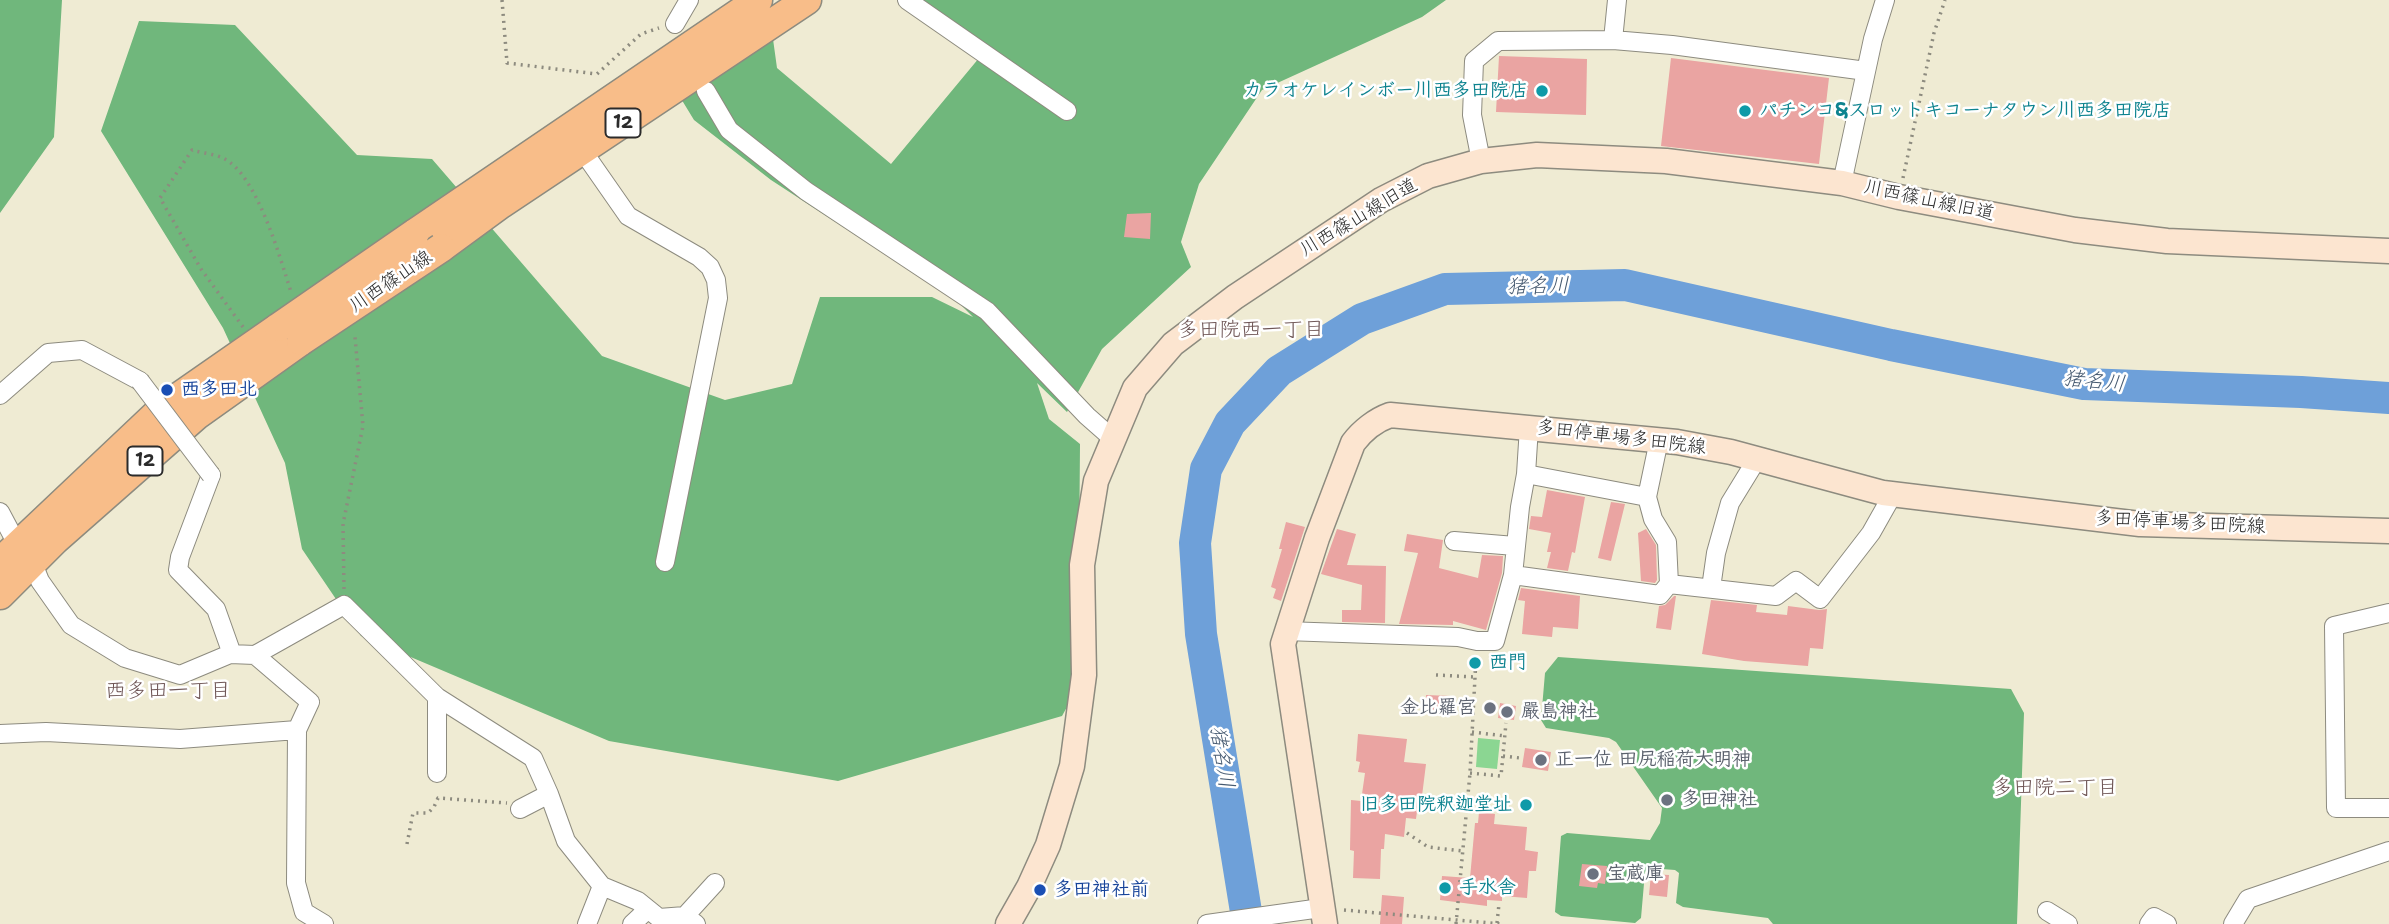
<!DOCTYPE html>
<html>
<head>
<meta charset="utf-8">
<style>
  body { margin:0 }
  canvas { display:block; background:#efebd3 }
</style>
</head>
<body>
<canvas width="2389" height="924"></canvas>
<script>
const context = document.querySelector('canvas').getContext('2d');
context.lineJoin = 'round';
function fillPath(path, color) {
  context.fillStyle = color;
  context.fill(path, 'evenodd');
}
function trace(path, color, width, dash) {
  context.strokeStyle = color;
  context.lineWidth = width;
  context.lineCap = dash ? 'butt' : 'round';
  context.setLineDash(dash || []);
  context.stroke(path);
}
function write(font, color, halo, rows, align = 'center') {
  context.font = font + ' "Shantell Sans","Klee One",sans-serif';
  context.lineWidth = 5;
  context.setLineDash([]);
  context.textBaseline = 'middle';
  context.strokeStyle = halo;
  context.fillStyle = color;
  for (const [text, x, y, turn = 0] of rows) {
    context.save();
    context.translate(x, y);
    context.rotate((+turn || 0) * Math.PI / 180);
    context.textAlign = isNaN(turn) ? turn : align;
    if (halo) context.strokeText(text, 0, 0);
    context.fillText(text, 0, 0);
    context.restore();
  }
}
fillPath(new Path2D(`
  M 1478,738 L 1500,740 L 1497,769 L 1476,767 Z`), '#8bd692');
fillPath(new Path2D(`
  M 0,0 L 62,0 L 54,137 L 0,213 Z
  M 915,0 L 1446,0 L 1422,17 L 1262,90 L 1199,184 L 1181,242 L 1191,267 L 1102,349 L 1067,412 L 1037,383 L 1049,419 L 1080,444 L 1078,687 L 1062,716 L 838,781 L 609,741 L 361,636 L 302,549 L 285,463 L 223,328 L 101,131 L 139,21 L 235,25 L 357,155 L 432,159 L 602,356 L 725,400 L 792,384 L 820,297 L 932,297 L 973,317 L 957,301 L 771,180 L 694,120 L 669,79 L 769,10 L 777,68 L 891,164 L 984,52 Z
  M 1558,657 L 2011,689 L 2024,713 L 2017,924 L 1773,924 L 1768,918 L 1683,907 L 1676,903 L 1679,873 L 1675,870 L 1649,868 L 1645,872 L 1641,918 L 1635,923 L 1561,916 L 1555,912 L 1561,836 L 1567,833 L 1650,840 L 1660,823 L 1662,808 L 1616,742 L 1609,738 L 1546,728 L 1541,720 L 1545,673 Z`), '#70b77c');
trace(new Path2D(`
  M 1248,924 L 1201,634 L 1195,543 L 1206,469 L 1230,423 L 1279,371 L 1362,319 L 1445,289 L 1625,285 L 1891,345 L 2084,384 L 2301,392 L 2389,398`), '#6ea0d9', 32);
fillPath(new Path2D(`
  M 1499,56 L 1587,59 L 1586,115 L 1496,112 Z
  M 1671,58 L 1829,78 L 1819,164 L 1661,146 Z
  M 1151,213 L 1150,239 L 1124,237 L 1127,214 Z
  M 1547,490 L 1585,497 L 1575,553 L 1572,552 L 1568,571 L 1547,568 L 1551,552 L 1547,552 L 1551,533 L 1529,529 L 1531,516 L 1542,517 Z
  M 1611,502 L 1625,504 L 1611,561 L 1598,558 Z
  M 1286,522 L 1305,527 L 1281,601 L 1273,598 L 1276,589 L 1271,587 L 1282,549 L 1279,549 Z
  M 1337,529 L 1356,534 L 1347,565 L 1386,566 L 1385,623 L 1342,622 L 1342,610 L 1361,610 L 1362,585 L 1321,574 Z
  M 1646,529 L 1656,545 L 1657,580 L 1655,583 L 1641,581 L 1638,533 Z
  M 1407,534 L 1443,540 L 1439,568 L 1478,578 L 1482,555 L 1503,556 L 1502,573 L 1486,630 L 1453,621 L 1453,625 L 1399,624 L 1418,553 L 1404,551 Z
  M 1521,588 L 1580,596 L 1578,629 L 1553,627 L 1552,637 L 1522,634 L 1525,601 L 1518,600 Z
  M 1674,596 L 1676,596 L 1671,630 L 1656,628 L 1659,606 L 1665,605 Z
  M 1711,600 L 1757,605 L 1756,612 L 1787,615 L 1788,606 L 1819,610 L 1827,609 L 1823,649 L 1810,648 L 1808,666 L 1744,661 L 1702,654 Z
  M 1426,695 L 1451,696 L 1450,711 L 1426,710 Z
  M 1500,703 L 1516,706 L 1514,720 L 1498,718 Z
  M 1358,734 L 1407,739 L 1404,762 L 1426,764 L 1422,796 L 1419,796 L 1416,819 L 1406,818 L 1404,837 L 1385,834 L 1384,849 L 1381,849 L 1380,879 L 1353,878 L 1354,851 L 1350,850 L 1351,800 L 1361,801 L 1365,773 L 1358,772 L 1360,762 L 1356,761 Z
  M 1525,748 L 1551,752 L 1548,771 L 1522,767 Z
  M 1479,812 L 1495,814 L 1494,824 L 1527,827 L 1525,850 L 1538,852 L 1536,871 L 1529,871 L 1527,898 L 1502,896 L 1502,901 L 1487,900 L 1487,906 L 1440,900 L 1442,876 L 1470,878 L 1475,823 L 1478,823 Z
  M 1582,864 L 1607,866 L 1605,884 L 1598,883 L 1597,888 L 1579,886 Z
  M 1651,874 L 1669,875 L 1667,897 L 1649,895 Z
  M 1382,895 L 1404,897 L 1402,924 L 1380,924 Z`), '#eaa4a2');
const street = new Path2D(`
  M 907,0 L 1067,111
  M 675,24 L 689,0
  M 1613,40 L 1617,0
  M 706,91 L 729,130 L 806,191 L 987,311 L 1087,416 L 1112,438
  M 582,150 L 628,216 L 699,257 L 710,267 L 716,280 L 718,298 L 665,562
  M 1481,161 L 1472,115 L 1474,61 L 1498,41 L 1613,40 L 1672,45 L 1866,71
  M 1842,183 L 1873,39 L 1885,0
  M 0,395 L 48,353 L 82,350 L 140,381
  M 1659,440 L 1647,497 L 1653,519 L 1667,542 L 1669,584
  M 1526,474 L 1647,497
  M 211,475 L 180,557 L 178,570 L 216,609 L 232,654
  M 0,512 L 17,544 L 32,561 L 40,581 L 71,625 L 125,658 L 180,675 L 230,654 L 255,655 L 310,702 L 297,730 L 296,883 L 304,912 L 324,924
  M 1454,541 L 1515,546
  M 1513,575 L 1660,595 L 1669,584 L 1776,596 L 1796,581 L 1820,599 L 1871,533 L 1893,494
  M 1711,588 L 1716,553 L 1730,503 L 1757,459
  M 2389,613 L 2334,626 L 2336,808 L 2389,808
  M 1285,631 L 1458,637 L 1477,641 L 1495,641 L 1513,575 L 1520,507 L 1526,474 L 1529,427
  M 255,655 L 344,605 L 437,697 L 533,758 L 549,794 L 566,841 L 602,886 L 638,901 L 659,918 L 685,916 L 696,924
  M 0,734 L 46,732 L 180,739 L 297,730
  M 437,773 L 437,697
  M 520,809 L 549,794
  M 2047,911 L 2068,924
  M 685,916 L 715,883
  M 587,924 L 602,886
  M 632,924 L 647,910
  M 1207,924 L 1321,908
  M 2149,924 L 2154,917 L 2167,924
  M 2233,924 L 2248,899 L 2389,851`);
const secondary = new Path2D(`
  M 1008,924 L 1029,887 L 1048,845 L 1072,766 L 1084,675 L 1082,565 L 1096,481 L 1135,388 L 1173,344 L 1235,297 L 1381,200 L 1428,176 L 1481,161 L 1537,155 L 1666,161 L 1842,183 L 1899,197 L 2075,230 L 2167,241 L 2389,251
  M 1325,924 L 1283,644 L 1317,538 L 1353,443 C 1362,431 1376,420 1390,415 L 1677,442 L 1731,452 L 1883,493 L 2140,524 L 2389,531`);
const primary = new Path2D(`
  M 415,233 L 758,0
  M 441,248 L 501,204 L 807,0
  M 0,562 L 164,407 L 279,327
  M 0,595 L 55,540 L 197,415 L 301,341`);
trace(street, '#8d8b7f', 20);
trace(secondary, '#8d8b7f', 27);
trace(primary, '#8d8b7f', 31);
trace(new Path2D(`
  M 502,0 L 507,63 L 597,74 L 641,34 L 659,28
  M 1903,178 L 1934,33 L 1945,0
  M 243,327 L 201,269 L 160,198 L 192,150 C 202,153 214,154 223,158 C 257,174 280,258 291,292
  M 344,589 L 343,524 L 363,426 L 355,337 L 352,335
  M 1436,675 L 1475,677
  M 1472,732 L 1505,736
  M 1503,756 L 1520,758
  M 1470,773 L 1501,776 L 1506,723
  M 1407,833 L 1428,847 L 1462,851
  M 407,844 L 413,813 L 428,813 L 434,807 L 438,798 L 507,803
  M 1344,910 L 1502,924
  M 1497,923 L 1499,904
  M 1456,924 L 1470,773 L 1476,658`), '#8d8b7f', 3.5, [2, 5]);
trace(street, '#fff', 18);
trace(secondary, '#fce5d0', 24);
trace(primary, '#f8bd89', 28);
const streetBridge = new Path2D(`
  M 140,381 L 211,475`);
const primaryBridge = new Path2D(`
  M 279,327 L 415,233
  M 301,341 L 441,248`);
trace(streetBridge, '#8d8b7f', 20, []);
trace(primaryBridge, '#8d8b7f', 31, []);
trace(streetBridge, '#fff', 18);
trace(primaryBridge, '#f8bd89', 28);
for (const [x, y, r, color] of [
  [1542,91,7,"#0f9aa8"],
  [1745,111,7,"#0f9aa8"],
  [167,390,7,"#1a4fb4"],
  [1475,663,7,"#0f9aa8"],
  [1490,708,7,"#6b7280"],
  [1507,712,7,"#6b7280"],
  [1541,760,7,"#6b7280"],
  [1667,800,7,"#6b7280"],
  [1526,805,7,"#0f9aa8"],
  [1593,874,7,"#6b7280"],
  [1445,888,7,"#0f9aa8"],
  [1040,890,7,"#1a4fb4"]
]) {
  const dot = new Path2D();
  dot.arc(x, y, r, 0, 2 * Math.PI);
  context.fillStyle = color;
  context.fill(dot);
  trace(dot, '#fff', 2.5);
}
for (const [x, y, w] of [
  [623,123,35],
  [145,461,35]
]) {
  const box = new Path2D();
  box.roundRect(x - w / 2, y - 14.5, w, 29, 5);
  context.fillStyle = '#fff';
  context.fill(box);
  trace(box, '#2b2b2b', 2);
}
write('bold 18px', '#2b2b2b', null, [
  ["12",623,123],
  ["12",145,461]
]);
write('bold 19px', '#0d838f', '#fff', [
  ["カラオケレインボー川西多田院店",1528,91,"right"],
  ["パチンコ&スロットキコーナタウン川西多田院店",1759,111],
  ["西門",1489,663],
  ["旧多田院釈迦堂址",1512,805,"right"],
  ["手水舎",1459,888]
], 'left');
write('19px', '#2b2b2b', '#fff', [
  ["川西篠山線旧道",1929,201,12],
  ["川西篠山線旧道",1359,218,-31],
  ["川西篠山線",391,282,-34],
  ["多田停車場多田院線",1621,438,7],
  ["多田停車場多田院線",2180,523,3]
]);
write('bold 19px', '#164399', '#fff', [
  ["西多田北",181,390],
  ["多田神社前",1054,890]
], 'left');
write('bold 19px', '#5b616d', '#fff', [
  ["金比羅宮",1476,708,"right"],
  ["嚴島神社",1521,712],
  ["正一位 田尻稲荷大明神",1555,760],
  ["多田神社",1681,800],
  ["宝蔵庫",1607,874]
], 'left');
write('italic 21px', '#465a71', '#fff', [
  ["猪名川",1538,287,-1],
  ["猪名川",2094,382,6],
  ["猪名川",1221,757,81]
]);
write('21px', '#6e5555', '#fff', [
  ["多田院西一丁目",1251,331],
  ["西多田一丁目",168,692],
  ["多田院二丁目",2055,789]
]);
</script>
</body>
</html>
